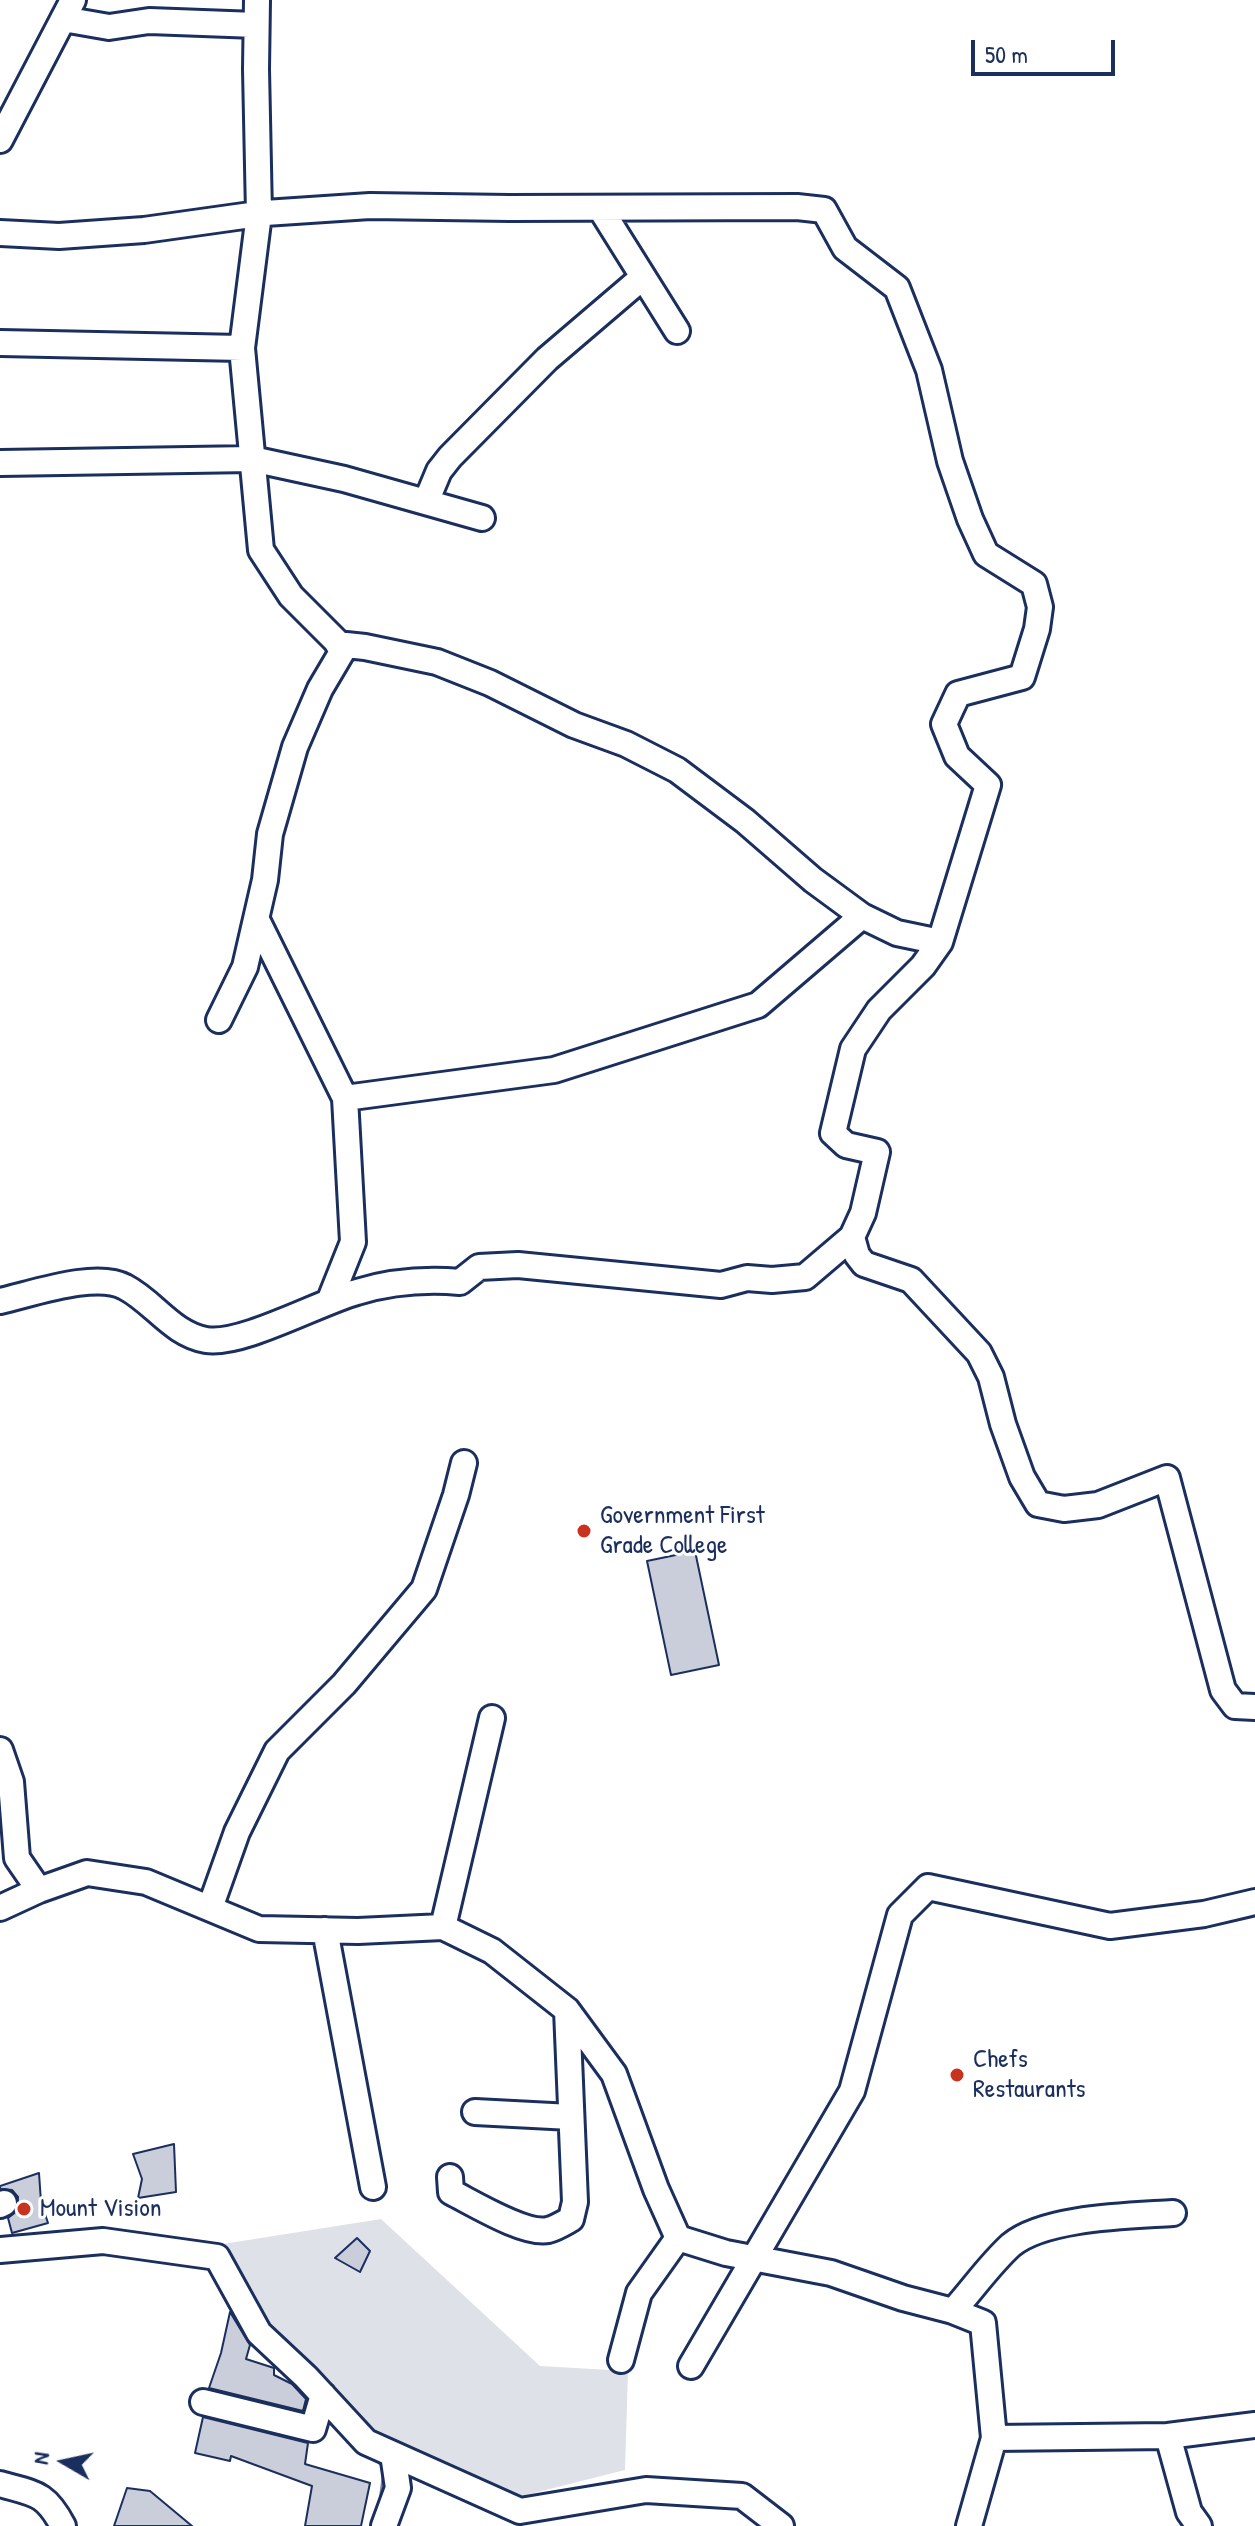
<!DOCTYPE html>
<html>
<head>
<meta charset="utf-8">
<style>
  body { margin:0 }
  #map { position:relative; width:1255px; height:2526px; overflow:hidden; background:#fff; font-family:"Patrick Hand",sans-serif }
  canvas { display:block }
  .north { position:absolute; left:24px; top:2422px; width:80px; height:80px; -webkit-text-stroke:6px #fff; paint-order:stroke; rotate:279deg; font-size:22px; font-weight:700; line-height:32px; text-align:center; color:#1b2f5e }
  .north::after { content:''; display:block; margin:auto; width:28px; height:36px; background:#1b2f5e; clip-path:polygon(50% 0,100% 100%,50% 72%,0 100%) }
  .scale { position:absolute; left:971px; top:40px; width:144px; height:36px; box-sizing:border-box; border:4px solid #1b2f5e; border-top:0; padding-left:10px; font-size:24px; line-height:28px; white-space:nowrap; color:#1b2f5e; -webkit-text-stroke:6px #fff; paint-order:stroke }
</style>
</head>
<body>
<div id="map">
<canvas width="1255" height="2526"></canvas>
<div class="north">N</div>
<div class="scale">50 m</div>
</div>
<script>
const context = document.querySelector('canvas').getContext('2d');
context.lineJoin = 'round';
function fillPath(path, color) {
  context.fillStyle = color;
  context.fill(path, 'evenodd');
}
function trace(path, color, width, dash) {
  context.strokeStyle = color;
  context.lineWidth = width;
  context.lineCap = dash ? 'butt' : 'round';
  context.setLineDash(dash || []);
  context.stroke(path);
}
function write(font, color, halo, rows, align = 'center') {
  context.font = font + ' "Patrick Hand",sans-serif';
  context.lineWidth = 6;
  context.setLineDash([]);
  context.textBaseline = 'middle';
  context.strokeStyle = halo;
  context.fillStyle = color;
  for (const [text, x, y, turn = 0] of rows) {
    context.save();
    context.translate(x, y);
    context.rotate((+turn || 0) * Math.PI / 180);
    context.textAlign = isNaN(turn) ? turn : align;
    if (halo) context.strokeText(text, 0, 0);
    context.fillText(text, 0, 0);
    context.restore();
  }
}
fillPath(new Path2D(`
  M 381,2219 L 540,2366 L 628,2371 L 625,2470 L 522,2496 L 371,2433 L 270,2335 L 245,2291 L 223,2244 Z`), '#dee1e7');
trace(new Path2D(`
  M 375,2457 L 386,2467 L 381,2505`), '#77839f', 6);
const building = new Path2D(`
  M 695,1551 L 719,1665 L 671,1675 L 647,1561 Z
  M 174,2144 L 176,2192 L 138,2198 L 142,2179 L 133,2154 Z
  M 39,2173 L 41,2202 L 48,2223 L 12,2233 L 8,2218 L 17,2211 L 18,2197 L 12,2190 L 0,2189 L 0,2186 Z
  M 357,2238 L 370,2251 L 360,2272 L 335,2258 Z
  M 230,2312 L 250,2345 L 246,2359 L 274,2368 L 274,2375 L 292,2384 L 306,2399 L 303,2411 L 209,2388 L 221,2353 Z
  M 203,2417 L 308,2443 L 305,2464 L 370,2483 L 361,2526 L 305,2526 L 312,2486 L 231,2456 L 230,2461 L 195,2453 Z
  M 127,2488 L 150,2491 L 192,2526 L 114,2526 Z`);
fillPath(building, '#caceda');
trace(building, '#1b2f5e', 2);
const minor = new Path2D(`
  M 257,0 L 256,69 L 259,214 L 242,348 L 261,550 L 291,596 L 336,641 L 342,651
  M 63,19 L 109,27 L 149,21 L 256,25
  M 0,140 L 73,0
  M 600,208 L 677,331
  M 0,233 L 59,236 L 144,230 L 265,213 L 370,206 L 510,208 L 797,207 L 824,210 L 845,248 L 897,288 L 929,370 L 950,461 L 970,519 L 986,554 L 1034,584 L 1040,607 L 1037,629 L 1022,677 L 958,694 L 944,724 L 957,756 L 988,785 L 940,942 L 923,966 L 879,1010 L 853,1049 L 833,1133 L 846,1145 L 877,1152 L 863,1213 L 852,1237 L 857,1255 L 864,1264 L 911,1280 L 979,1353 L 991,1377 L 1003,1424 L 1022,1477 L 1038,1504 L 1064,1509 L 1098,1505 L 1167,1478 L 1223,1690 L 1235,1706 L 1255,1707
  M 0,343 L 242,348
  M 0,463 L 252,459 L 344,479 L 482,518
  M 426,502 L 439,471 L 450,457 L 547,359 L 643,277
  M 257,920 L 345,1098 L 353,1242 L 329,1302
  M 219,1020 L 245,967 L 265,880 L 270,834 L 295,747 L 320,689 L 346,645 L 365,647 L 437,662 L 490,683 L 574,725 L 626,744 L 677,770 L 745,821 L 813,880 L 862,916 L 897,933 L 940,942
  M 345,1098 L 554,1070 L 758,1005 L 862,916
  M 0,1301 C 32,1294 96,1271 125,1287 C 154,1302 172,1334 206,1340 C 241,1346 320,1302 357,1292 C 390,1282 425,1279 460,1282 L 479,1267 L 518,1265 L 721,1285 L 747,1278 L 772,1280 L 805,1277 L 852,1237
  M 0,1750 L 11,1782 L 17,1858 L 39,1890
  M 0,1908 L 39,1890 L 87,1873 L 146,1882 L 259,1929 L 358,1931 L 443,1927 L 492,1951 L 567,2010 L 614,2074 L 656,2189 L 678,2238 L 726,2253 L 831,2273 L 903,2298 L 953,2311 L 983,2323 L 994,2438 L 1168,2436 L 1189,2512 L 1199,2526
  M 210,1908 L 237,1832 L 277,1751 L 344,1684 L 424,1589 L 456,1495 L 464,1463
  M 443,1927 L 492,1718
  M 325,1930 L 373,2187
  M 475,2112 L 571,2117
  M 450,2177 L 451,2192 C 473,2203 525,2235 548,2230 C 556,2228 564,2223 571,2219 L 575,2202 L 567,2010
  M 0,2205 L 4,2203
  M 0,2250 L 103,2241 L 217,2257 L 259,2333 L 306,2377 L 366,2442 L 520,2511 L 646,2490 L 742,2496 L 781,2526
  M 953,2311 C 972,2290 990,2264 1011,2245 C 1045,2217 1129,2216 1173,2213
  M 621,2360 L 639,2293 L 678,2238
  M 691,2366 L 852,2091 L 900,1915 L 928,1887 L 1110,1926 L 1204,1914 L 1255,1902
  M 203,2402 L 313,2429 L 323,2395
  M 1168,2436 L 1255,2425
  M 0,2484 C 35,2494 45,2492 63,2526
  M 384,2526 L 398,2488 L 393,2454
  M 969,2526 L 994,2438`);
trace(minor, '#1b2f5e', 30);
trace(minor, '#fff', 24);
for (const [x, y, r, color] of [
  [584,1531,8,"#c8321e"],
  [957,2075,8,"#c8321e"],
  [24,2209,8,"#c8321e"]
]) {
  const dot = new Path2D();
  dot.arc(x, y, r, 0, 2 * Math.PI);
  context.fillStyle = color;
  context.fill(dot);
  trace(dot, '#fff', 3);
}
write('26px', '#1b2f5e', '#fff', [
  ["Government First",600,1516],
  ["Grade College",600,1546],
  ["Chefs",973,2060],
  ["Restaurants",973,2090],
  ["Mount Vision",40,2209]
], 'left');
</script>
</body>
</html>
